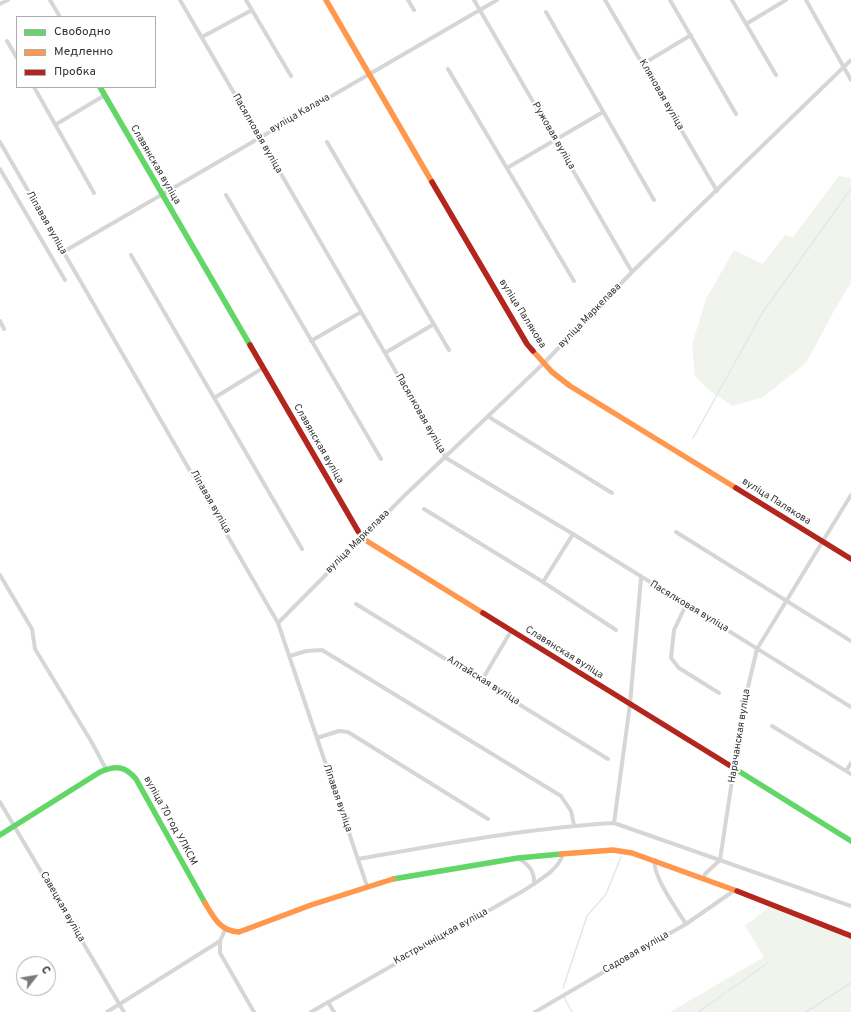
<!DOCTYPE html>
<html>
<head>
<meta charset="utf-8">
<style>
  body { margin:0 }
  #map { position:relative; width:851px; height:1012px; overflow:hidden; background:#fff; font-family:Overpass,sans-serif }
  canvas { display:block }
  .legend { position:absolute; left:16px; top:16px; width:140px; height:72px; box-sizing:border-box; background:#fff; border:1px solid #adadad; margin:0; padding:5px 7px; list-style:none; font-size:12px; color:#323232 }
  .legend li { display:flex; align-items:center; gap:8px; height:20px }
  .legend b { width:20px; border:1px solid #adadad }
  .north { position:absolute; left:16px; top:956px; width:40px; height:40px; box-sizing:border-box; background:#fff; border:1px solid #adadad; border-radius:50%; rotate:59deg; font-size:11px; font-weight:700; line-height:16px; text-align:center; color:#323232 }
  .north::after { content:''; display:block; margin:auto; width:14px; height:18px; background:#7a7a7a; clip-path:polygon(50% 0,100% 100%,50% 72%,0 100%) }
</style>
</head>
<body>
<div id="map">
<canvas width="851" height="1012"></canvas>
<ul class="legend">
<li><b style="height:5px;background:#63d668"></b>Свободно</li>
<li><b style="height:5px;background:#ff974d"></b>Медленно</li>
<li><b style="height:5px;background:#b3261e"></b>Пробка</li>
</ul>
<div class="north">С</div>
</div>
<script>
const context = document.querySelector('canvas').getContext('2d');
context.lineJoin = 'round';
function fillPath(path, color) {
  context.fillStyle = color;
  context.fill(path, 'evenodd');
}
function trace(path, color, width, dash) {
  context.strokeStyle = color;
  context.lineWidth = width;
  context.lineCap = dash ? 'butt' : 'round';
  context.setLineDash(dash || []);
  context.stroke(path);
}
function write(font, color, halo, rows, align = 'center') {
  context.font = font + ' Overpass,sans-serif';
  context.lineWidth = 4;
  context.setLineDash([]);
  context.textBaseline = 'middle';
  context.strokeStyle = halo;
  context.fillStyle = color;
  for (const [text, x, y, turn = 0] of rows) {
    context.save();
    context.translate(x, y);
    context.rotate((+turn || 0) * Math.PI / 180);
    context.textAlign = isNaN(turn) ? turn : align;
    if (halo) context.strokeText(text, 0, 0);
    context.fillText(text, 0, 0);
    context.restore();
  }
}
fillPath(new Path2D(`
  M 839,176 L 851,178 L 851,283 L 835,309 L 806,363 L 763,397 L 732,406 L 708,389 L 695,376 L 692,345 L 706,299 L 734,250 L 763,264 L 785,235 L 793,237 Z
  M 769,907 L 851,938 L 851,1012 L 670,1012 L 764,957 L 745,926 Z`), '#f1f4ed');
trace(new Path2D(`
  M 693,438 L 763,312 L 851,189
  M 563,988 L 587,916 L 606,894 L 621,857
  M 564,997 L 572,1012
  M 698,1012 L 768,963
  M 806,1012 L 851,983`), '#dde9f2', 1.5);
trace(new Path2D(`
  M 50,0 L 60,17
  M 180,0 L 446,458 L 573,534 L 851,707
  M 246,0 L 291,76
  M 408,0 L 414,10
  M 474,0 L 632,272
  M 605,0 L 717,191
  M 670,0 L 736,114
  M 732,0 L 776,75
  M 806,0 L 851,80
  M 0,4 L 8,0
  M 546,12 L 654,200
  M 746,24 L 786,0
  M 202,37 L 252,10
  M 7,41 L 17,58
  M 643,64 L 691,35
  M 448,69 L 574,281
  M 34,87 L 94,193
  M 55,125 L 105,95
  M 0,142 L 278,623 L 367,886
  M 327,142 L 449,350
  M 507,168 L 603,112
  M 0,169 L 65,280
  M 226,195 L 381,459
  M 63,252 L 497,0
  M 131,255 L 302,549
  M 0,321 L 4,329
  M 311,341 L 361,312
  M 385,353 L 434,324
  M 214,398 L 263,368
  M 489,417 L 612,493
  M 424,509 L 543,582 L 616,630
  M 676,532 L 851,641
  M 0,575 L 32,629 L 35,649 L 91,741 L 106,769
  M 543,582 L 573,534
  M 356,604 L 608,759
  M 686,605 L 674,630 L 671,658 L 679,668 L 719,693
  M 278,623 L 405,495 L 544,363 L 632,272 L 851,60
  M 290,656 L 306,651 L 322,650 L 561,796 L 571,811 L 574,825
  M 482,680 L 511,631
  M 772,726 L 851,774
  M 317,738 L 339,731 L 348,732 L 488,819
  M 846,771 L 851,763
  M 0,802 L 124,1012
  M 614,823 L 630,704 L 641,578
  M 518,858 C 528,864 535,871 534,884
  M 358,859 C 443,844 528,828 614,823 L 851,906
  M 655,860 C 651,874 678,911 686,924
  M 704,878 L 705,874 L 720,860 L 743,708 L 757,649 L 851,495
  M 225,930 L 220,941 L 220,953 L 254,1012
  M 328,1002 L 334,1012
  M 107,1012 L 220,941
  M 311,1012 L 523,891 C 536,882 560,870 563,853
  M 535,1012 L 686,924 L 735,890`), '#d6d6d6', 4);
trace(new Path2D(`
  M 100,87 L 250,345
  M 729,765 L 851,841
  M 0,835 L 100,772 C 116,765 125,766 136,779 L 205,903
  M 393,879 L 518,858 L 561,854`), '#63d668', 5.5);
trace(new Path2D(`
  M 326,0 L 432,182
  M 533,351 L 552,372 L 570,386 L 736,488
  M 358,531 L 362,538 L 483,613
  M 561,854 L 613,850 L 632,853 L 737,891
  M 205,903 C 214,918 220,931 239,932 L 311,905 L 393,879`), '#ff974d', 5.5);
trace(new Path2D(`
  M 432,182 L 527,344 L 533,351
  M 250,345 L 358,531
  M 736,488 L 851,559
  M 483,613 L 729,765
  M 737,891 L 851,936`), '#b3261e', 5.5);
write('10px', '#323232', '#fff', [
  ["Кляновая вуліца",661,95,60],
  ["вуліца Калача",300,114,-30],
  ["Пасялковая вуліца",257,134,60],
  ["Ружовая вуліца",553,136,60],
  ["Славянская вуліца",155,165,60],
  ["Ліпавая вуліца",46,223,60],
  ["вуліца Палякова",522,314,58],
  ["вуліца Маркелава",590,316,-46],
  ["Пасялковая вуліца",420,414,60],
  ["Славянская вуліца",318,444,60],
  ["Ліпавая вуліца",210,502,60],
  ["вуліца Палякова",776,502,32],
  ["вуліца Маркелава",358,542,-45],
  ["Пасялковая вуліца",689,607,31],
  ["Славянская вуліца",564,653,32],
  ["Алтайская вуліца",483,681,32],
  ["Нарачанская вуліца",740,736,-81],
  ["Ліпавая вуліца",337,798,71],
  ["вуліца 70 год УЛКСМ",170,821,61],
  ["Савецкая вуліца",62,907,60],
  ["Кастрычніцкая вуліца",441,937,-29],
  ["Садовая вуліца",636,953,-30]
]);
</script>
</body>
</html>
